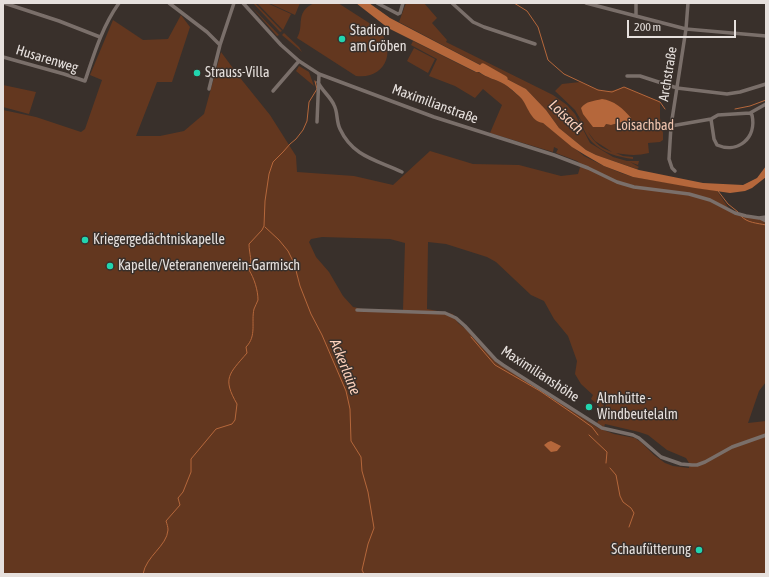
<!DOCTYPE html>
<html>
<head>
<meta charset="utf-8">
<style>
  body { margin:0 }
  #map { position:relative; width:769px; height:577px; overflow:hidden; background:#39302b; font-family:"Asap Condensed",sans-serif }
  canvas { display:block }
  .frame { position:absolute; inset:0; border:4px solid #e6e0dd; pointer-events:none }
  .scale { position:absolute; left:627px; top:20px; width:109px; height:18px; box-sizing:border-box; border:2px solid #e6e0dd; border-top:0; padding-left:5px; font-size:12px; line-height:14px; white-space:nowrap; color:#e6e0dd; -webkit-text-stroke:3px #39302b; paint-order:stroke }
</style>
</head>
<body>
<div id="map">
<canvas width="769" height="577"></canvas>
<div class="frame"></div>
<div class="scale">200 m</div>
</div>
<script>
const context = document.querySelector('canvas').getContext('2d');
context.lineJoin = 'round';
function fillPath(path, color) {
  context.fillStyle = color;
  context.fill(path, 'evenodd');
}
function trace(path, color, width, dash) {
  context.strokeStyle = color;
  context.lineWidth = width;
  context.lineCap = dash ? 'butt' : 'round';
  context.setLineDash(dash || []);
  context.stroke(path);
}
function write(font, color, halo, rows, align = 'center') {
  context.font = font + ' "Asap Condensed",sans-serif';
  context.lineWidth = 3;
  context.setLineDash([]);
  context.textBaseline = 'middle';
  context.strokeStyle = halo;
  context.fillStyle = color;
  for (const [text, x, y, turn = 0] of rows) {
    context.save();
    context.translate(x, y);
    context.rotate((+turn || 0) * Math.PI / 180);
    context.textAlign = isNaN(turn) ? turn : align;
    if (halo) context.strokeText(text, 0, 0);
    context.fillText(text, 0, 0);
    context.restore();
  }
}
fillPath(new Path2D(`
  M 253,3 L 255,3 L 282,31 L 280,32 Z
  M 257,3 L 267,3 L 291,14 L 283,30 Z
  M 269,3 L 300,3 L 295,15 Z
  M 314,3 L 338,3 L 377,28 C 398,49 386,80 356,76 L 297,38 C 305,25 294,13 314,3 Z
  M 406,3 L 424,3 L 437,18 L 432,23 L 447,40 L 446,42 L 553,95 L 567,105 L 575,114 L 590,143 L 613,157 L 627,161 L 639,161 L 638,165 L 630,162 L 639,167 L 637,169 L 596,155 L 586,150 L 559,128 L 546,110 L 526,89 L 399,22 Z
  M 250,5 L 279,35 L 277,36 Z
  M 181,15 L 190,27 L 172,82 L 157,82 L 136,136 L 160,136 L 184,131 L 204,114 L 221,52 L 241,79 L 270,115 L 296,156 L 297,172 L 354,176 L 393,185 L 430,151 L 473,164 L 519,165 L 561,176 L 578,174 L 581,164 L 577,161 L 556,153 L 558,149 L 554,147 L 553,152 L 490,133 L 502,105 L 483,89 L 475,98 L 455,86 L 429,76 L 437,59 L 411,45 L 413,41 L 475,72 L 478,72 C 487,78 495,79 504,84 C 509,87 516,94 521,98 C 529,106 530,120 543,123 L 584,156 L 604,166 L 621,173 L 633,177 L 717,191 L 730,210 L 766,221 L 766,382 L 759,391 L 748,423 L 766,421 L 766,574 L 3,574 L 3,110 L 36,117 L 81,132 L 85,129 L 102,80 L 90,75 L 113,20 L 143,40 L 168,39 ZM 322,237 L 390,239 L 405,243 L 403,310 L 363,309 L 353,307 L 343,296 L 329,272 L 316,257 L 309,242 L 311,239 ZM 428,242 L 446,244 L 487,257 L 496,262 L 531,295 L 544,301 L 554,319 L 568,336 L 577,361 L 575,374 L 581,384 L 593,395 L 591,399 L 603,410 L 604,401 L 607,401 L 604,410 L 597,423 L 604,427 L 605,424 L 639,432 L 648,435 L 667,450 L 686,458 L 689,463 L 689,468 L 673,466 L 665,463 L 654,455 L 642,443 L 635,438 L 614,434 L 598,428 L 535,386 L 497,363 L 467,330 L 458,323 L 453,314 L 427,309 Z
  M 284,33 L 299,47 L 302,52 L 282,35 Z
  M 414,48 L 435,59 L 428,73 L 407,61 Z
  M 299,66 L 309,72 L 314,86 L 296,71 Z
  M 580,82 C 598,90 604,95 624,87 L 660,102 L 660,118 L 663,133 L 663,140 L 660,142 L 648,143 L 649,153 C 637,156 627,155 616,153 L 623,156 L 633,157 L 633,159 C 618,157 603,153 592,142 C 586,136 582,125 578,117 C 590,132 591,145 612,152 L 595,141 L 588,132 L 575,110 L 555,91 L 562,84 ZM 606,100 L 624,124 L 622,122 L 611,125 L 606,124 Z
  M 3,85 L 36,92 L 29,114 L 3,107 Z`), '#63371f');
fillPath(new Path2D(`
  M 356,3 L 369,3 L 390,18 L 526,89 L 546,110 L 559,128 L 586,150 L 596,155 L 639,170 L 703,183 L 743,185 L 757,178 L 766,166 L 766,177 L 752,188 L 745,191 L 730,193 L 695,188 L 633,177 L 604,166 L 585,155 L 572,147 L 543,123 C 530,121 528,106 521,98 C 516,93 509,87 504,84 C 495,79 487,78 479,72 L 476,72 L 388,28 Z
  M 602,99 C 613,100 624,109 631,118 L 627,124 L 622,122 L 611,125 L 606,124 L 604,127 L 593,127 L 583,114 L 581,108 C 586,101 594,101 602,99 Z
  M 551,441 L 561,446 L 557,451 L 551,452 L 544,445 L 548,442 Z`), '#b5673b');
trace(new Path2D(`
  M 514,3 L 527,11 L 538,27 L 548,60 L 564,74 L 598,90 L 612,92 L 624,87 L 660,102 L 665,109
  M 735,109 L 750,106 L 766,100
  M 718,191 L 728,204 L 738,212
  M 741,216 C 747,223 757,223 766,225
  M 265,227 L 279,240 L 288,251 L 294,263 L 300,286 L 311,314 L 322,335 L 346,391 L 350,409 L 351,441 L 361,457 L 362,471 L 368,492 L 374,528 L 368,544 L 362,570 L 364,574
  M 471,337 L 495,365 L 540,391 L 578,417 L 592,427 L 598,435
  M 589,435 L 607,452 L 606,463
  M 610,468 L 616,475 L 620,496 L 623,502 L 631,508 L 634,513 L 629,527
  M 143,574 C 146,556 167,546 168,530 C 168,527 167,524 166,521 L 180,505 L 178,498 L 183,492 L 191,472 L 191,459 L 216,429 L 232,424 L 235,420 L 237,404 C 222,378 229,374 247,353 L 246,347 C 257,336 251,322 254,309 C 255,306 257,303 258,300 C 258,290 254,278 249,270 C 253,261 249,254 249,244 L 262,230 L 264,226 L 265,201 L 269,174 L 273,162 L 283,152 L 290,144 L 296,139 L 303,130 L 307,121 L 309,102 L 317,89 L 315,81`), '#b5673b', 1);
trace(new Path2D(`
  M 483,67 L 504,79`), '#b5673b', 7);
trace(new Path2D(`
  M 4,3 L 59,21 L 100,37
  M 169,3 L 207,32 L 220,45
  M 243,3 L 281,45 L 299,61 L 319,74 L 434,117 L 554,155 L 588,168 L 617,182 L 634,187 L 689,194 L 710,200 L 735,213 L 746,216 L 759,218 L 766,217
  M 377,3 L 398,14 L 400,13 L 403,3
  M 452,3 L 473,22 L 484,27 L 535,44
  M 586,3 L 686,29 L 766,36
  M 636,16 L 636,3
  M 3,57 L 64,74 L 85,81 C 94,54 102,27 119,3
  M 627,76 L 640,76 L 677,88 L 727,94 L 740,92 L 766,84
  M 318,82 C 322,91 330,96 334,105 C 338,112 336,121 340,129 C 353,157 377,160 402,172
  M 209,89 L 220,45 L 234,3
  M 273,91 L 299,61
  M 750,113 L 766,104
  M 317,122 L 319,74
  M 671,126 L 711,119 L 714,139 L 717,145 C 738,154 757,138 752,115 L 750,113 L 718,115 L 711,119
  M 675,171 L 672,168 L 669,159 L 671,126 L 686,29 L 688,3
  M 760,218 L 766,221
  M 357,310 L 445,313 L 456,318 L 465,326 L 496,360 L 503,365 L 602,428 L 633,435 L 639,438 L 661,457 L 681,464 L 692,465 L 697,465 L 705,462 L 732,447 L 766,435`), '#7a6f6a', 3.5);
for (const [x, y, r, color] of [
  [342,39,4,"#22d5af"],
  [197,73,4,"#22d5af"],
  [85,240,4,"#22d5af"],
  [110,266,4,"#22d5af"],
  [589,407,4,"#22d5af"],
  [699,550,4,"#22d5af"]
]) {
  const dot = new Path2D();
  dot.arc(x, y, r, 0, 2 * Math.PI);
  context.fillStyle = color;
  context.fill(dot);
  trace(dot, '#39302b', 1.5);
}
write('14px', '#e6e0dd', '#39302b', [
  ["Stadion",350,31],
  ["am Gröben",350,47],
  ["Strauss-Villa",205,73],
  ["Kriegergedächtniskapelle",93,240],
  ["Kapelle/Veteranenverein-Garmisch",118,266],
  ["Almhütte -",597,399],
  ["Windbeutelalm",597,415],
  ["Schaufütterung",691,550,"right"]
], 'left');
write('14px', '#e6e0dd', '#39302b', [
  ["Husarenweg",47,59,17],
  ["Archstraße",668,74,-81],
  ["Maximilianstraße",435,104,20],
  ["Maximilianshöhe",540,374,33]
]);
write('14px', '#f0c4ae', '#39302b', [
  ["Loisachbad",645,126]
]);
write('italic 15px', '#fdd1bb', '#39302b', [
  ["Loisach",566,117,43],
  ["Ackerlaine",345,367,68]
]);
</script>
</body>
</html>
